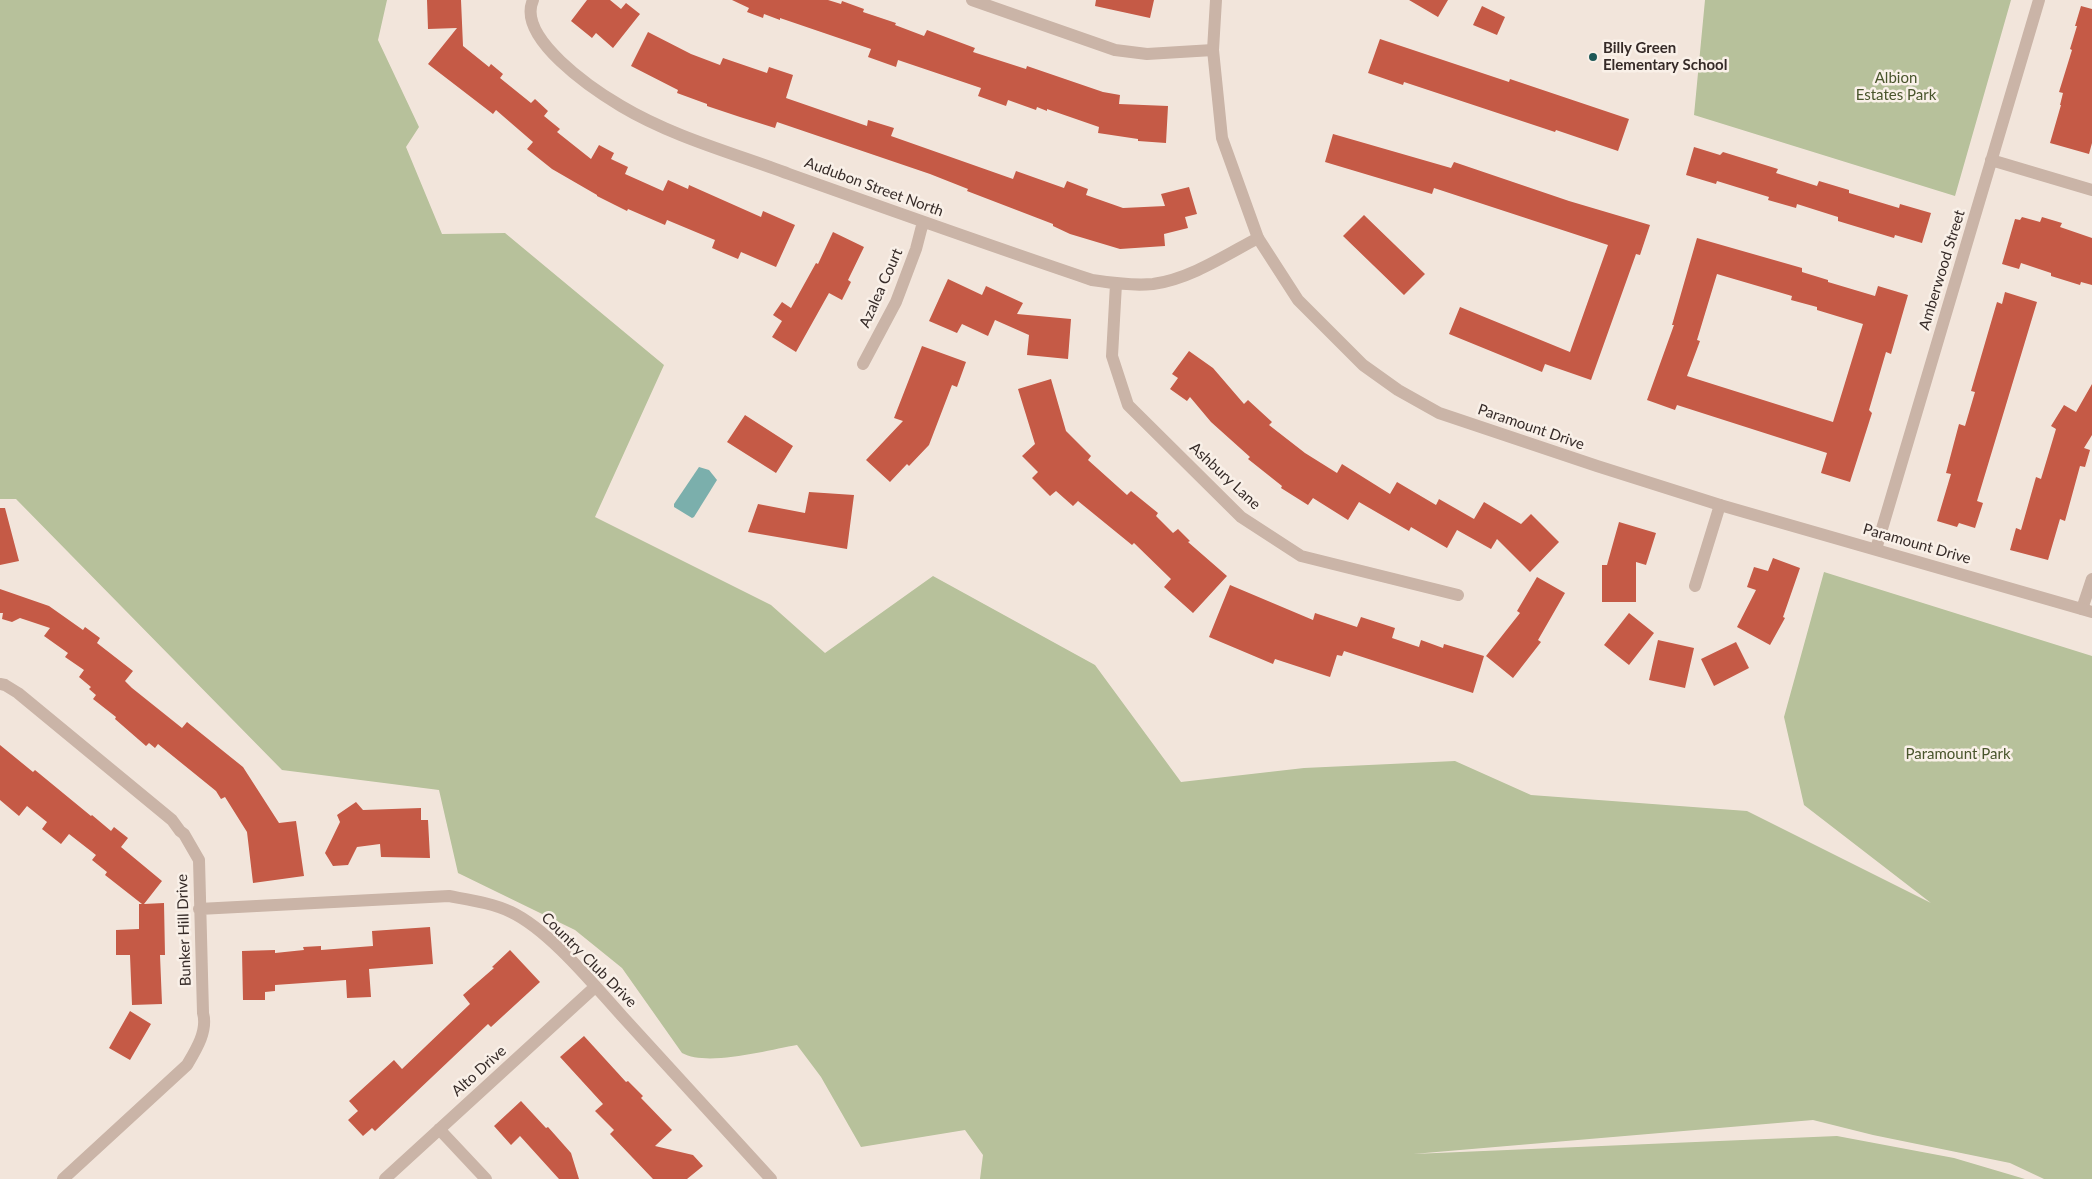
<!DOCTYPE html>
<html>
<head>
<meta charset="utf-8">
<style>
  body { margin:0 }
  canvas { display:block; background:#f2e5db }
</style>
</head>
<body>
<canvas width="2092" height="1179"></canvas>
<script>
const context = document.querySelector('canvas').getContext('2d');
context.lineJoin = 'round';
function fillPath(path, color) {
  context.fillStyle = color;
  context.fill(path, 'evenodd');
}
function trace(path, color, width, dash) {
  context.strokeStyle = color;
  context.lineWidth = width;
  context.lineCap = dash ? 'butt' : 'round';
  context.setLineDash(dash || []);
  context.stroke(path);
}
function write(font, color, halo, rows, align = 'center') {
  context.font = font + ' Lato,sans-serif';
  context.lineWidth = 5;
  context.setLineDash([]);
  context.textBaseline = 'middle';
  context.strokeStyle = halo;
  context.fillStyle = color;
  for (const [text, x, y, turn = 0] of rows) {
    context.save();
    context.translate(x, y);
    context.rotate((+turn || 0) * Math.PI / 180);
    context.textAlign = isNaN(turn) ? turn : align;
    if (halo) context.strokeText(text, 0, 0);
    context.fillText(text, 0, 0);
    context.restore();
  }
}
fillPath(new Path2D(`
  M 0,0 L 387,0 L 378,40 L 419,127 L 406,147 L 442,234 L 505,233 L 664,365 L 595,517 L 771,605 L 825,653 L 933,576 L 1095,665 L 1181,782 L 1304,768 L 1455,761 L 1531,795 L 1747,811 L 1931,903 L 1804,805 L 1784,717 L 1824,572 L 2092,656 L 2092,1179 L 2044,1179 L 2010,1163 L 1873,1135 L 1813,1120 L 1413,1154 L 1837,1136 L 1954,1158 L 2025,1179 L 980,1179 L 983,1155 L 965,1130 L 861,1147 L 821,1077 L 797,1045 C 768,1050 707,1067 682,1053 L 622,968 L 575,930 L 458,873 L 439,790 L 282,770 L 16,499 L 0,499 Z
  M 1705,0 L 2011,0 L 1955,196 L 1694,115 Z`), '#b7c19b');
fillPath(new Path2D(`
  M 699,467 L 709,470 L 717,480 L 694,517 L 692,518 L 674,507 L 674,504 Z`), '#7bafac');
fillPath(new Path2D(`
  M 427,0 L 461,0 L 463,46 L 489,67 L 491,64 L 503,74 L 500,78 L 531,103 L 535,99 L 548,111 L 544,116 L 560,129 L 557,132 L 591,159 L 599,145 L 614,153 L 611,159 L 628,167 L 625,174 L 663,191 L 668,180 L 688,189 L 689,185 L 761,217 L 763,211 L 795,225 L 776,267 L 741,252 L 738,259 L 712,248 L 715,240 L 667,220 L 665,225 L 628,209 L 627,211 L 597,196 L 597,195 L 552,169 L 527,149 L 533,142 L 496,110 L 493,114 L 428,64 L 457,28 L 428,29 Z
  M 587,0 L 610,0 L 621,9 L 626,3 L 640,14 L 613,48 L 596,33 L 592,38 L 571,21 Z
  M 732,0 L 828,0 L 841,4 L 842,1 L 864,9 L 863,12 L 896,23 L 895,25 L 924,36 L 927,30 L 975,48 L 973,52 L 1026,69 L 1027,66 L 1103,92 L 1120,95 L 1119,104 L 1168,106 L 1166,143 L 1138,141 L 1138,139 L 1098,133 L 1099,127 L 1047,109 L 1047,111 L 1037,107 L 1036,110 L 1008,100 L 1006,106 L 978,96 L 981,88 L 898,60 L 896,67 L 868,57 L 871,49 L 780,18 L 780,20 L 764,14 L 763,18 L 747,12 L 749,8 Z
  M 1096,0 L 1154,0 L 1150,18 L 1095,6 Z
  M 1409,0 L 1448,0 L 1438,17 Z
  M 1482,6 L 1505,17 L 1497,35 L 1473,25 Z
  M 2081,6 L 2092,9 L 2092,143 L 2089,154 L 2050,143 L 2061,105 L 2060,105 L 2063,93 L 2059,92 L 2072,50 L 2070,49 L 2077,26 L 2075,26 Z
  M 648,32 L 691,54 L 720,65 L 723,58 L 767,73 L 769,67 L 793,75 L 786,98 L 867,126 L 868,120 L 894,128 L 891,136 L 1013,179 L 1016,171 L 1064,188 L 1067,181 L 1088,189 L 1086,195 L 1123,208 L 1165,206 L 1161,194 L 1189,187 L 1197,214 L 1185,217 L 1188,228 L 1164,234 L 1165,246 L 1120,249 L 1070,234 L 1053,226 L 1053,224 L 967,191 L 968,189 L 930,174 L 777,122 L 775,128 L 740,117 L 707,106 L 707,104 L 677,93 L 678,90 L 631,66 Z
  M 1380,39 L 1509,82 L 1510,79 L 1629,119 L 1618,151 L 1556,130 L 1555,132 L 1404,82 L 1403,85 L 1368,73 Z
  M 1333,134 L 1451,168 L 1454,162 L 1569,201 L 1650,225 L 1640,255 L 1636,254 L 1591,380 L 1545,364 L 1542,372 L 1449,334 L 1460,307 L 1570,352 L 1608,245 L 1434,188 L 1432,194 L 1325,162 Z
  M 1694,147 L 1720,155 L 1723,152 L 1778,169 L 1776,173 L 1817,186 L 1819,181 L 1849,190 L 1849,193 L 1899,208 L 1900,204 L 1931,213 L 1922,243 L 1895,235 L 1894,238 L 1838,221 L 1838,217 L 1797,204 L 1796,208 L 1768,200 L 1769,197 L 1717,181 L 1716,184 L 1686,175 Z
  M 1364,215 L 1425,274 L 1404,295 L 1343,236 Z
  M 2022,217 L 2040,222 L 2042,217 L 2062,223 L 2060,227 L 2092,238 L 2092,285 L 2081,282 L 2080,285 L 2051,276 L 2051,273 L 2021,263 L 2019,269 L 2002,264 L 2015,219 L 2020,220 Z
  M 833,232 L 864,247 L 848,280 L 851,282 L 842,300 L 829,293 L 796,352 L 772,337 L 782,321 L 773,315 L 782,302 L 791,308 L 816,263 L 818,264 Z
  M 1697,238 L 1802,268 L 1802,272 L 1828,280 L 1828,282 L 1875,296 L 1878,286 L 1908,295 L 1891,354 L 1886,352 L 1869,410 L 1872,413 L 1850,482 L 1821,473 L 1827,453 L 1677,405 L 1675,410 L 1647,400 L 1674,325 L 1672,325 ZM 1717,274 L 1792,296 L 1791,300 L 1817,307 L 1817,310 L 1863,324 L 1833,422 L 1687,376 L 1700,341 L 1697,340 Z
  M 948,279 L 982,295 L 986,286 L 1023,303 L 1017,314 L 1071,319 L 1068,359 L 1027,355 L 1029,335 L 995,320 L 988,336 L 962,324 L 957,333 L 929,321 Z
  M 2005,292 L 2037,302 L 1977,501 L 1983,503 L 1975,528 L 1959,523 L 1957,527 L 1937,521 L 1951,474 L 1946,473 L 1959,424 L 1965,426 L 1975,392 L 1971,391 L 1997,302 L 2002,304 Z
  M 922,346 L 966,362 L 957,387 L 952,385 L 929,445 L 909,466 L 907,464 L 890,482 L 866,460 L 903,421 L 894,418 Z
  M 1189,351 L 1213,368 L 1244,404 L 1248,400 L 1272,422 L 1269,425 L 1305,453 L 1337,473 L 1342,464 L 1390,494 L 1397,482 L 1436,505 L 1439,499 L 1474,519 L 1484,502 L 1521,524 L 1531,514 L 1559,542 L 1530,572 L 1497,539 L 1491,549 L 1457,530 L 1447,548 L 1411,527 L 1409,531 L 1359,502 L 1348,520 L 1313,498 L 1308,505 L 1281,488 L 1282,486 L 1248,459 L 1250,457 L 1211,422 L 1190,397 L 1187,401 L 1170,389 L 1178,378 L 1172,374 Z
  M 1051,379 L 1066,431 L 1091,456 L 1088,460 L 1127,495 L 1131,491 L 1158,513 L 1156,516 L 1173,533 L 1178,529 L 1190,541 L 1188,542 L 1227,576 L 1193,613 L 1164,587 L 1171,579 L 1134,543 L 1132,545 L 1078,501 L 1073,506 L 1056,491 L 1050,496 L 1032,478 L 1038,472 L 1022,456 L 1035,444 L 1018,389 Z
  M 2092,384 L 2092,435 L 2084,448 L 2090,450 L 2085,467 L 2080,466 L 2065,521 L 2060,519 L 2048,560 L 2010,550 L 2016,528 L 2021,530 L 2036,477 L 2041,479 L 2056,429 L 2051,426 L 2064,405 L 2076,412 Z
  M 745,415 L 793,446 L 776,473 L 727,442 Z
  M 809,492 L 854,495 L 847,549 L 748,532 L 758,504 L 805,513 Z
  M 0,508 L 5,508 L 19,561 L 0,565 Z
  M 1619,522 L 1656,533 L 1646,565 L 1636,562 L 1636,602 L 1602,602 L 1602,565 L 1607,565 Z
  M 1773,558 L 1800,568 L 1783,617 L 1785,618 L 1770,645 L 1737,627 L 1756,590 L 1747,587 L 1754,567 L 1768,571 Z
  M 1537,577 L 1565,593 L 1538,640 L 1541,642 L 1513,678 L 1486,656 L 1520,613 L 1517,611 Z
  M 1230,585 L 1313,620 L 1315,613 L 1357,627 L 1361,617 L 1395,628 L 1392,638 L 1419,647 L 1421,640 L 1443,648 L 1444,644 L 1484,656 L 1473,693 L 1344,651 L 1342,656 L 1337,655 L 1330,677 L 1275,659 L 1273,664 L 1209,637 Z
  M 0,589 L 49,606 L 83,630 L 85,627 L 100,638 L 97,643 L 133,671 L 125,681 L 132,688 L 182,728 L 187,722 L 243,767 L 279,823 L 296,821 L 304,876 L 253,883 L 247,832 L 225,797 L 221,799 L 216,791 L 158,744 L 155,748 L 149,743 L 146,746 L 115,719 L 116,717 L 93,699 L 96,695 L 89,689 L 91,687 L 79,677 L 84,670 L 65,657 L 68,653 L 44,636 L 50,628 L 20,618 L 12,622 L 2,619 L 3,613 L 0,613 Z
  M 1629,613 L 1654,633 L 1629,665 L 1604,645 Z
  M 1658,640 L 1694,648 L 1685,688 L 1649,680 Z
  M 1736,642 L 1749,668 L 1714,686 L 1701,659 Z
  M 0,745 L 33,772 L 35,770 L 91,816 L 92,815 L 111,831 L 114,827 L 128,838 L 121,847 L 162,881 L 144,904 L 164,903 L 165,955 L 160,955 L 162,1004 L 132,1005 L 130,955 L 116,955 L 116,930 L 139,929 L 139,904 L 142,904 L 105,875 L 107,872 L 92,860 L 96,855 L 69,834 L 61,844 L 42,829 L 47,822 L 27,806 L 19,816 L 0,800 Z
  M 356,802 L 363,810 L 421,808 L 421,820 L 428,820 L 430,858 L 381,857 L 380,844 L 357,847 L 348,865 L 333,866 L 325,853 L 340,822 L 337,815 Z
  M 430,927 L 433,964 L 369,969 L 371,997 L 347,998 L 346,980 L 275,985 L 275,991 L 265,992 L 265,1000 L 243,1000 L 242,951 L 275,950 L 275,953 L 304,950 L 303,947 L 321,946 L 321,950 L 373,946 L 372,931 Z
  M 510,950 L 540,982 L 491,1027 L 488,1024 L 375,1131 L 372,1128 L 363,1136 L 348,1120 L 358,1111 L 349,1101 L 394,1060 L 402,1069 L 470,1004 L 463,995 L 494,968 L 492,967 Z
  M 130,1011 L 151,1024 L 130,1060 L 109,1048 Z
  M 584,1036 L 626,1082 L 628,1081 L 643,1096 L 641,1098 L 672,1130 L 655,1146 L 693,1155 L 703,1166 L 687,1179 L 653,1179 L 610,1134 L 614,1130 L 595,1111 L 603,1104 L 560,1057 Z
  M 521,1101 L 546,1128 L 548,1127 L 571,1153 L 579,1179 L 559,1179 L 520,1136 L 511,1145 L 494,1126 Z`), '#c55a46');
trace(new Path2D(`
  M 533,0 C 516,38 594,90 621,106 C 673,137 733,153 789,174 C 890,210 991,246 1092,280 C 1112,283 1133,286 1153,284 C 1190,279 1226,255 1258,238
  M 972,0 L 1115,50 L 1147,54 L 1213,50
  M 1991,160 L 2092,190
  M 1116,284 L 1112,356 L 1128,405 L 1241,517 L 1301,556 L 1458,595
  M 863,364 L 896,302 L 916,249 L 923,222
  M 1876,549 L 2039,0
  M 1695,586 L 1720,505
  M 2082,609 L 2092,579
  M 0,684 L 5,685 L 18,693 L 172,820 L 180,831 L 184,834 L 199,860 L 203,1013 C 208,1031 196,1050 187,1065 L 63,1179
  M 199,909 L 449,896 C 470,900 492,903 511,912 C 549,930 593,984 622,1016 C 672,1070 721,1125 771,1179
  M 439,1129 L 486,1179
  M 385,1179 L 595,987`), '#cab4a7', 12);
trace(new Path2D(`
  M 1216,0 L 1213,50 L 1222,138 L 1258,238 L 1298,300 L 1363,365 L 1398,390 L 1439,413 L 1597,466 L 1720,505 L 2092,612`), '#cab4a7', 12);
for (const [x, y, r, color] of [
  [1593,57,5,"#1e5857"]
]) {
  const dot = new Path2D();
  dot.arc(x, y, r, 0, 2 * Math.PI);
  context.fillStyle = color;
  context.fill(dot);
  trace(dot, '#f9f0e8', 2);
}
write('bold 15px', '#362b28', '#f9f0e8', [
  ["Billy Green",1603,48],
  ["Elementary School",1603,65]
], 'left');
write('15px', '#49552c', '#f9f0e8', [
  ["Albion",1896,78],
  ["Estates Park",1896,95],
  ["Paramount Park",1958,754]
]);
write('15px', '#362b28', '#f9f0e8', [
  ["Audubon Street North",874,187,20],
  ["Amberwood Street",1942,270,-73],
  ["Azalea Court",881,288,-66],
  ["Paramount Drive",1531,427,19],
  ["Ashbury Lane",1225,476,43],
  ["Paramount Drive",1917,544,16],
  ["Bunker Hill Drive",184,930,-92],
  ["Country Club Drive",589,960,45],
  ["Alto Drive",479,1071,-42]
]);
</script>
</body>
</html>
